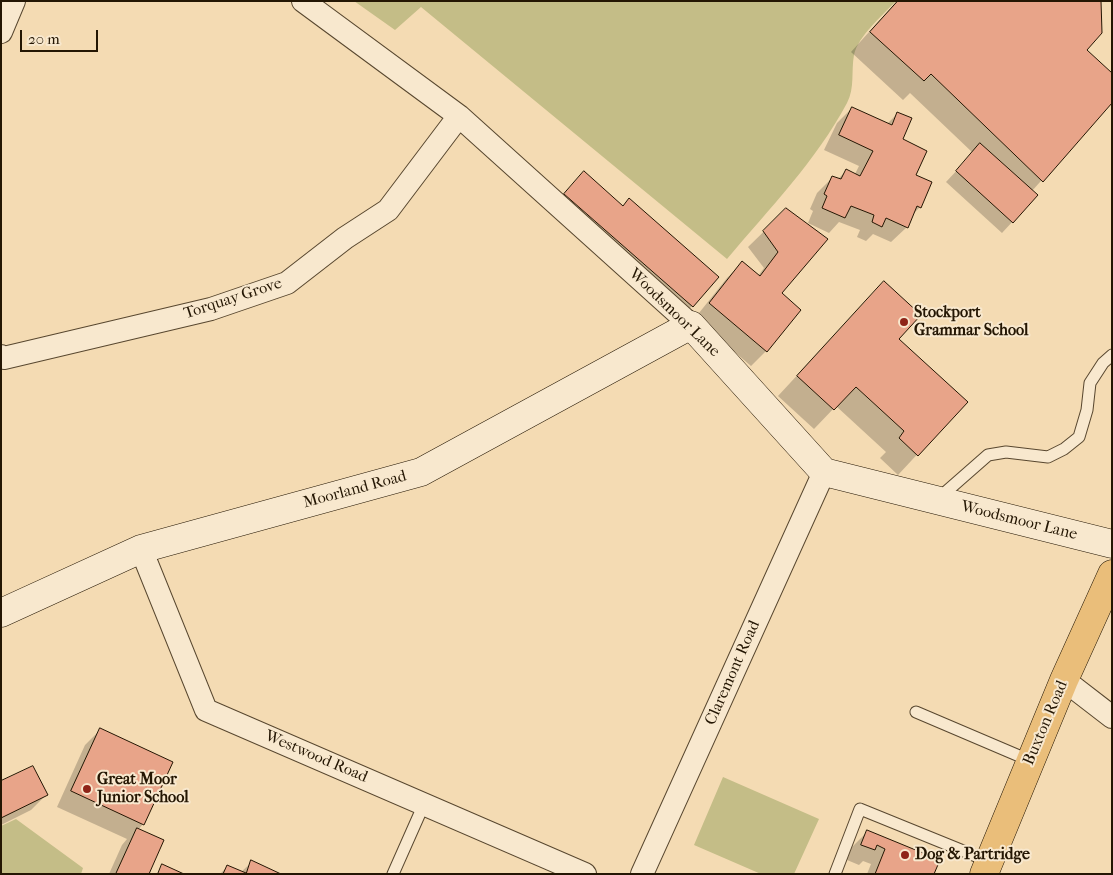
<!DOCTYPE html>
<html>
<head>
<meta charset="utf-8">
<style>
  body { margin:0 }
  #map { position:relative; width:1113px; height:875px; overflow:hidden; background:#f4dbb3; font-family:"IM FELL French Canon",serif }
  canvas { display:block }
  .frame { position:absolute; inset:0; border:2px solid #241603; pointer-events:none }
  .scale { position:absolute; left:20px; top:30px; width:78px; height:22px; box-sizing:border-box; border:2px solid #241603; border-top:0; padding-left:6px; font-size:15px; line-height:18px; white-space:nowrap; color:#241603; -webkit-text-stroke:4px #f8e8ce; paint-order:stroke }
</style>
</head>
<body>
<div id="map">
<canvas width="1113" height="875"></canvas>
<div class="frame"></div>
<div class="scale">20 m</div>
</div>
<script>
const context = document.querySelector('canvas').getContext('2d');
context.lineJoin = 'round';
function fillPath(path, color) {
  context.fillStyle = color;
  context.fill(path, 'evenodd');
}
function trace(path, color, width, dash) {
  context.strokeStyle = color;
  context.lineWidth = width;
  context.lineCap = dash ? 'butt' : 'round';
  context.setLineDash(dash || []);
  context.stroke(path);
}
function write(font, color, halo, rows, align = 'center') {
  context.font = font + ' "IM FELL French Canon",serif';
  context.lineWidth = 4;
  context.setLineDash([]);
  context.textBaseline = 'middle';
  context.strokeStyle = halo;
  context.fillStyle = color;
  for (const [text, x, y, turn = 0] of rows) {
    context.save();
    context.translate(x, y);
    context.rotate((+turn || 0) * Math.PI / 180);
    context.textAlign = isNaN(turn) ? turn : align;
    if (halo) context.strokeText(text, 0, 0);
    context.fillText(text, 0, 0);
    context.restore();
  }
}
fillPath(new Path2D(`
  M 354,1 L 896,1 C 883,15 858,36 854,55 C 851,71 855,88 847,103 C 816,161 769,209 727,259 L 421,7 L 395,30 Z
  M 723,777 L 819,819 L 794,874 L 761,874 L 694,845 Z
  M 16,819 L 83,868 L 81,874 L 1,874 L 1,826 Z`), '#c4bd87');
fillPath(new Path2D(`
  M 897,1 L 1100,1 L 1085,50 L 1112,101 L 1032,191 L 1037,195 L 1002,233 L 946,182 L 973,153 L 910,93 L 903,100 L 851,52 Z
  M 852,108 L 887,124 L 898,113 L 902,140 L 914,175 L 920,207 L 911,216 L 907,227 L 891,242 L 873,234 L 866,241 L 857,237 L 860,230 L 839,222 L 829,233 L 808,223 L 813,211 L 810,209 L 817,193 L 833,177 L 838,179 L 847,170 L 855,174 L 859,166 L 824,150 L 837,123 Z
  M 584,173 L 622,207 L 629,200 L 692,306 L 677,322 L 550,209 Z
  M 787,209 L 780,294 L 799,310 L 766,351 L 751,366 L 695,318 L 727,278 L 742,263 L 758,276 L 764,268 L 748,247 Z
  M 864,303 L 897,339 L 966,402 L 898,475 L 880,458 L 886,452 L 836,406 L 814,429 L 778,396 Z
  M 100,730 L 143,824 L 138,830 L 148,874 L 109,874 L 122,845 L 127,839 L 57,807 L 85,745 Z
  M 1,783 L 46,795 L 31,810 L 1,825 Z
  M 867,832 L 933,874 L 867,874 L 871,864 L 863,861 L 859,865 L 847,860 L 852,847 Z
  M 252,862 L 278,874 L 220,874 L 228,866 L 241,872 Z`), '#0003');
const building = new Path2D(`
  M 898,1 L 1101,1 L 1102,33 L 1087,50 L 1112,73 L 1112,103 L 1043,182 L 931,74 L 924,81 L 870,32 Z
  M 852,107 L 892,125 L 897,112 L 912,118 L 903,139 L 927,151 L 916,175 L 932,182 L 921,208 L 917,206 L 908,228 L 886,218 L 882,227 L 872,222 L 874,215 L 851,206 L 845,218 L 822,208 L 827,196 L 824,194 L 832,176 L 841,179 L 846,169 L 860,176 L 873,151 L 839,135 Z
  M 980,143 L 1038,195 L 1013,223 L 956,171 Z
  M 584,171 L 623,206 L 629,198 L 719,277 L 693,307 L 564,194 Z
  M 786,208 L 828,239 L 782,293 L 801,310 L 767,352 L 709,303 L 742,261 L 760,276 L 778,252 L 763,231 Z
  M 884,281 L 921,315 L 899,339 L 968,402 L 918,456 L 899,438 L 904,431 L 856,387 L 834,410 L 797,376 Z
  M 100,728 L 173,762 L 144,825 L 71,791 Z
  M 33,766 L 48,795 L 1,818 L 1,781 Z
  M 137,828 L 164,840 L 149,874 L 116,874 Z
  M 867,830 L 940,860 L 934,874 L 875,874 L 885,849 L 877,845 L 875,850 L 861,845 Z
  M 251,860 L 281,874 L 223,874 L 227,865 L 246,873 Z
  M 162,864 L 184,874 L 158,874 Z`);
fillPath(building, '#e8a489');
trace(building, '#241603', 1);
const lane = new Path2D(`
  M 939,498 L 988,455 L 1006,452 L 1048,457 L 1064,449 L 1079,437 L 1087,410 L 1090,383 L 1103,363 L 1112,355
  M 916,712 L 1031,761
  M 393,874 L 424,804
  M 835,874 L 860,809 L 988,861`);
const street = new Path2D(`
  M 303,1 L 459,116 L 691,325
  M 1,32 L 14,1
  M 1,356 L 4,358 L 211,309 L 287,283 L 345,238 L 388,210 L 459,116
  M 141,549 L 206,710 L 585,874
  M 1064,680 L 1112,717
  M 642,874 L 824,472`);
const secondary = new Path2D(`
  M 1,613 L 141,549 L 421,472 L 691,325 L 824,472 L 1112,544`);
const highway = new Path2D(`
  M 984,874 L 1064,680 L 1112,574`);
trace(lane, '#58472f', 13);
trace(street, '#58472f', 24);
trace(secondary, '#241603', 29);
trace(highway, '#241603', 29);
trace(lane, '#f8e8ce', 11);
trace(street, '#f8e8ce', 22);
trace(secondary, '#f8e8ce', 28);
trace(highway, '#eabe7a', 28);
for (const [x, y, r, color] of [
  [904,322,5,"#8f2418"],
  [87,789,5,"#8f2418"],
  [905,855,5,"#8f2418"]
]) {
  const dot = new Path2D();
  dot.arc(x, y, r, 0, 2 * Math.PI);
  context.fillStyle = color;
  context.fill(dot);
  trace(dot, '#f8e8ce', 2);
}
write('16px', '#241603', '#f8e8ce', [
  ["Torquay Grove",233,299,-18],
  ["Woodsmoor Lane",674,313,44],
  ["Moorland Road",355,490,-15],
  ["Woodsmoor Lane",1019,521,14],
  ["Claremont Road",733,673,-66],
  ["Buxton Road",1046,723,-67],
  ["Westwood Road",316,757,23]
]);
write('bold 16px', '#241603', '#f8e8ce', [
  ["Stockport",914,313],
  ["Grammar School",914,331],
  ["Great Moor",97,780],
  ["Junior School",97,798],
  ["Dog & Partridge",915,855]
], 'left');
</script>
</body>
</html>
